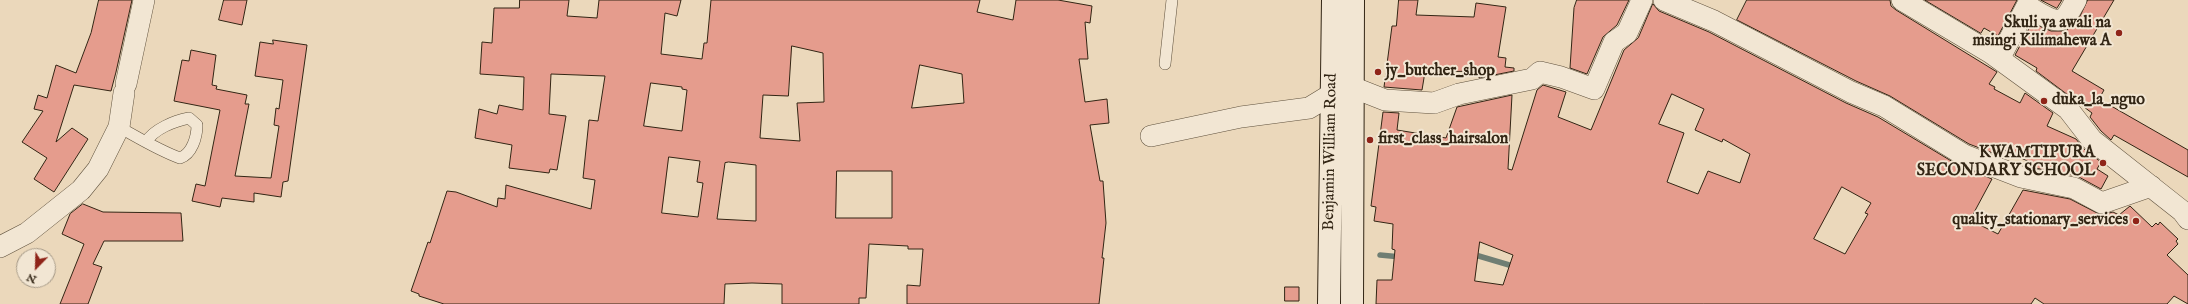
<!DOCTYPE html>
<html>
<head>
<meta charset="utf-8">
<style>
  body { margin:0 }
  #map { position:relative; width:2188px; height:304px; overflow:hidden; background:#ebd8bb; font-family:"IM FELL English",serif }
  canvas { display:block }
  .north { position:absolute; left:16px; top:248px; width:40px; height:40px; box-sizing:border-box; background:#f2e6d3; border:1px solid #a59987; border-radius:50%; rotate:203deg; font-size:11px; font-weight:700; line-height:16px; text-align:center; color:#322514 }
  .north::after { content:''; display:block; margin:auto; width:14px; height:18px; background:#8f2418; clip-path:polygon(50% 0,100% 100%,50% 72%,0 100%) }
</style>
</head>
<body>
<div id="map">
<canvas width="2188" height="304"></canvas>
<div class="north">N</div>
</div>
<script>
const context = document.querySelector('canvas').getContext('2d');
context.lineJoin = 'round';
function trace(path, color, width, dash) {
  context.strokeStyle = color;
  context.lineWidth = width;
  context.lineCap = dash ? 'butt' : 'round';
  context.setLineDash(dash || []);
  context.stroke(path);
}
function fillPath(path, color) {
  context.fillStyle = color;
  context.fill(path, 'evenodd');
}
function write(font, color, halo, rows, align = 'center') {
  context.font = font + ' "IM FELL English",serif';
  context.lineWidth = 4;
  context.setLineDash([]);
  context.textBaseline = 'middle';
  context.strokeStyle = halo;
  context.fillStyle = color;
  for (const [text, x, y, turn = 0] of rows) {
    context.save();
    context.translate(x, y);
    context.rotate((+turn || 0) * Math.PI / 180);
    context.textAlign = isNaN(turn) ? turn : align;
    if (halo) context.strokeText(text, 0, 0);
    context.fillText(text, 0, 0);
    context.restore();
  }
}
trace(new Path2D(`
  M 1472,254 L 1516,267
  M 1380,255 L 1401,257`), '#6f7e73', 5.5);
const building = new Path2D(`
  M 99,0 L 132,0 L 116,72 L 111,91 L 74,85 L 56,142 L 72,128 L 88,139 L 54,192 L 34,179 L 47,158 L 22,142 L 43,111 L 34,109 L 38,95 L 47,98 L 56,65 L 76,73 L 91,33 Z
  M 224,0 L 247,0 L 242,25 L 219,20 Z
  M 520,0 L 569,0 L 567,16 L 597,18 L 599,0 L 681,0 L 677,16 L 665,13 L 661,54 L 702,59 L 704,43 L 707,43 L 711,0 L 980,0 L 977,12 L 1013,20 L 1016,0 L 1058,0 L 1092,6 L 1090,23 L 1085,22 L 1088,59 L 1079,59 L 1085,102 L 1107,99 L 1109,123 L 1090,125 L 1100,181 L 1103,181 L 1106,223 L 1102,258 L 1104,258 L 1099,304 L 907,304 L 907,285 L 920,286 L 923,249 L 908,249 L 908,246 L 869,244 L 866,298 L 859,298 L 859,304 L 782,304 L 782,284 L 752,283 L 725,284 L 724,304 L 444,304 L 419,296 L 419,294 L 411,291 L 428,242 L 430,243 L 447,191 L 456,192 L 497,207 L 498,198 L 505,199 L 506,185 L 591,209 L 595,180 L 583,178 L 589,120 L 598,121 L 605,76 L 551,74 L 549,114 L 566,116 L 557,170 L 550,169 L 549,173 L 509,168 L 512,145 L 475,138 L 479,109 L 497,114 L 499,105 L 523,110 L 524,77 L 480,74 L 482,42 L 492,43 L 494,8 L 519,8 ZM 792,46 L 823,53 L 824,102 L 797,103 L 800,141 L 760,138 L 763,95 L 788,96 ZM 920,65 L 962,74 L 964,103 L 912,108 ZM 651,83 L 682,87 L 682,89 L 687,90 L 682,131 L 644,126 ZM 669,157 L 700,161 L 697,182 L 703,183 L 698,217 L 662,213 ZM 729,162 L 756,165 L 756,221 L 717,219 L 725,163 ZM 837,171 L 892,171 L 892,218 L 836,218 Z
  M 1399,0 L 1418,0 L 1416,15 L 1474,17 L 1476,3 L 1506,7 L 1498,57 L 1506,58 L 1505,67 L 1514,68 L 1514,71 L 1479,78 L 1480,71 L 1425,72 L 1422,90 L 1384,87 L 1392,26 L 1396,26 Z
  M 1577,0 L 1629,0 L 1617,25 L 1603,37 L 1587,74 L 1570,68 L 1574,8 Z
  M 1747,0 L 1890,0 L 1891,6 L 1896,10 L 1997,72 L 1989,84 L 1995,87 L 1994,89 L 2020,103 L 2025,93 L 2053,113 L 2047,126 L 2076,139 L 2084,149 L 2101,162 L 2097,169 L 2108,176 L 2101,189 L 2077,176 L 2035,168 L 2036,165 L 2002,149 L 1998,155 L 1969,144 L 1890,96 L 1856,81 L 1737,20 Z
  M 1925,0 L 2017,0 L 1998,36 L 1984,28 L 1981,33 Z
  M 2041,0 L 2062,0 L 2057,8 Z
  M 2088,0 L 2114,0 L 2072,71 L 2104,90 L 2099,99 L 2188,150 L 2188,177 L 2114,135 L 2111,140 L 2101,131 L 2090,117 L 2092,113 L 2036,71 L 2037,68 L 2015,55 L 2032,23 L 2051,31 L 2066,31 L 2078,20 Z
  M 1653,4 L 1659,11 L 1709,32 L 1846,103 L 1878,117 L 1958,165 L 1992,179 L 1970,220 L 1998,234 L 2023,190 L 2070,199 L 2101,215 L 2113,212 L 2119,215 L 2130,206 L 2152,227 L 2156,223 L 2158,225 L 2160,222 L 2178,239 L 2176,241 L 2178,244 L 2167,255 L 2188,275 L 2188,304 L 2174,296 L 2167,304 L 2044,304 L 2035,298 L 2031,304 L 1376,304 L 1377,280 L 1392,280 L 1395,250 L 1392,249 L 1393,224 L 1374,221 L 1376,207 L 1371,206 L 1383,112 L 1399,113 L 1397,130 L 1446,138 L 1457,107 L 1512,95 L 1508,169 L 1512,170 L 1537,90 L 1543,85 L 1566,92 L 1558,117 L 1591,130 L 1624,50 L 1638,38 ZM 1672,94 L 1704,109 L 1695,130 L 1722,142 L 1723,139 L 1750,154 L 1740,183 L 1708,171 L 1698,194 L 1667,182 L 1684,133 L 1659,124 ZM 1842,187 L 1871,203 L 1865,213 L 1868,214 L 1845,254 L 1814,239 ZM 1480,242 L 1513,255 L 1503,285 L 1475,281 Z
  M 273,40 L 307,45 L 288,181 L 283,182 L 281,197 L 254,193 L 254,202 L 222,198 L 220,207 L 192,201 L 196,184 L 205,186 L 220,110 L 174,101 L 182,60 L 189,61 L 191,50 L 216,55 L 212,85 L 217,86 L 216,89 L 247,95 L 245,104 L 249,104 L 235,176 L 271,178 L 279,126 L 274,125 L 276,108 L 279,109 L 283,80 L 255,76 L 260,42 L 273,44 Z
  M 83,204 L 103,212 L 181,213 L 183,241 L 104,241 L 93,264 L 102,267 L 88,304 L 60,304 L 84,244 L 62,234 L 70,214 Z
  M 1285,287 L 1299,287 L 1299,301 L 1285,301 Z`);
fillPath(building, '#e59c8d');
trace(building, '#322514', 1);
const lane = new Path2D(`
  M 1165,64 L 1172,0
  M 119,127 C 139,138 158,150 180,158 C 192,154 197,137 197,125 L 189,118 C 174,121 154,129 146,142`);
const street = new Path2D(`
  M 1664,0 L 1714,21 L 1851,92 L 1884,106 L 1964,155 L 2021,177 L 2074,188 L 2102,203 L 2151,186
  M 1902,0 L 1991,53 L 2068,109 L 2092,140 L 2182,211 L 2188,219
  M 1999,59 L 2027,6 C 2035,10 2053,24 2063,19 C 2068,16 2073,5 2076,0
  M 126,84 L 144,0
  M 1352,87 L 1385,100 L 1434,103 L 1459,94 L 1532,79 L 1540,72 L 1561,77 L 1594,89 L 1614,42 L 1627,33 L 1642,0
  M 1151,136 L 1241,117 L 1309,108 L 1332,94
  M 0,247 L 27,233 L 81,190 L 98,169 L 119,127 L 124,93`);
const secondary = new Path2D(`
  M 1329,304 L 1333,0
  M 1352,304 L 1353,0`);
trace(lane, '#60523e', 12);
trace(street, '#60523e', 22);
trace(secondary, '#322514', 24);
trace(lane, '#f2e6d3', 11);
trace(street, '#f2e6d3', 21);
trace(secondary, '#f2e6d3', 22);
for (const [x, y, r, color] of [
  [2119,33,4,"#8f2418"],
  [1378,72,4,"#8f2418"],
  [2044,101,4,"#8f2418"],
  [1370,140,4,"#8f2418"],
  [2103,163,4,"#8f2418"],
  [2136,221,4,"#8f2418"]
]) {
  const dot = new Path2D();
  dot.arc(x, y, r, 0, 2 * Math.PI);
  context.fillStyle = color;
  context.fill(dot);
  trace(dot, '#f2e6d3', 1.5);
}
write('bold 16px', '#322514', '#f2e6d3', [
  ["Skuli ya awali na",2111,24],
  ["msingi Kilimahewa A",2111,42],
  ["jy_butcher_shop",1386,72,"left"],
  ["duka_la_nguo",2052,101,"left"],
  ["first_class_hairsalon",1378,140,"left"],
  ["KWAMTIPURA",2095,154],
  ["SECONDARY SCHOOL",2095,172],
  ["quality_stationary_services",2128,221]
], 'right');
write('16px', '#322514', '#f2e6d3', [
  ["Benjamin William Road",1331,152,-89]
]);
</script>
</body>
</html>
